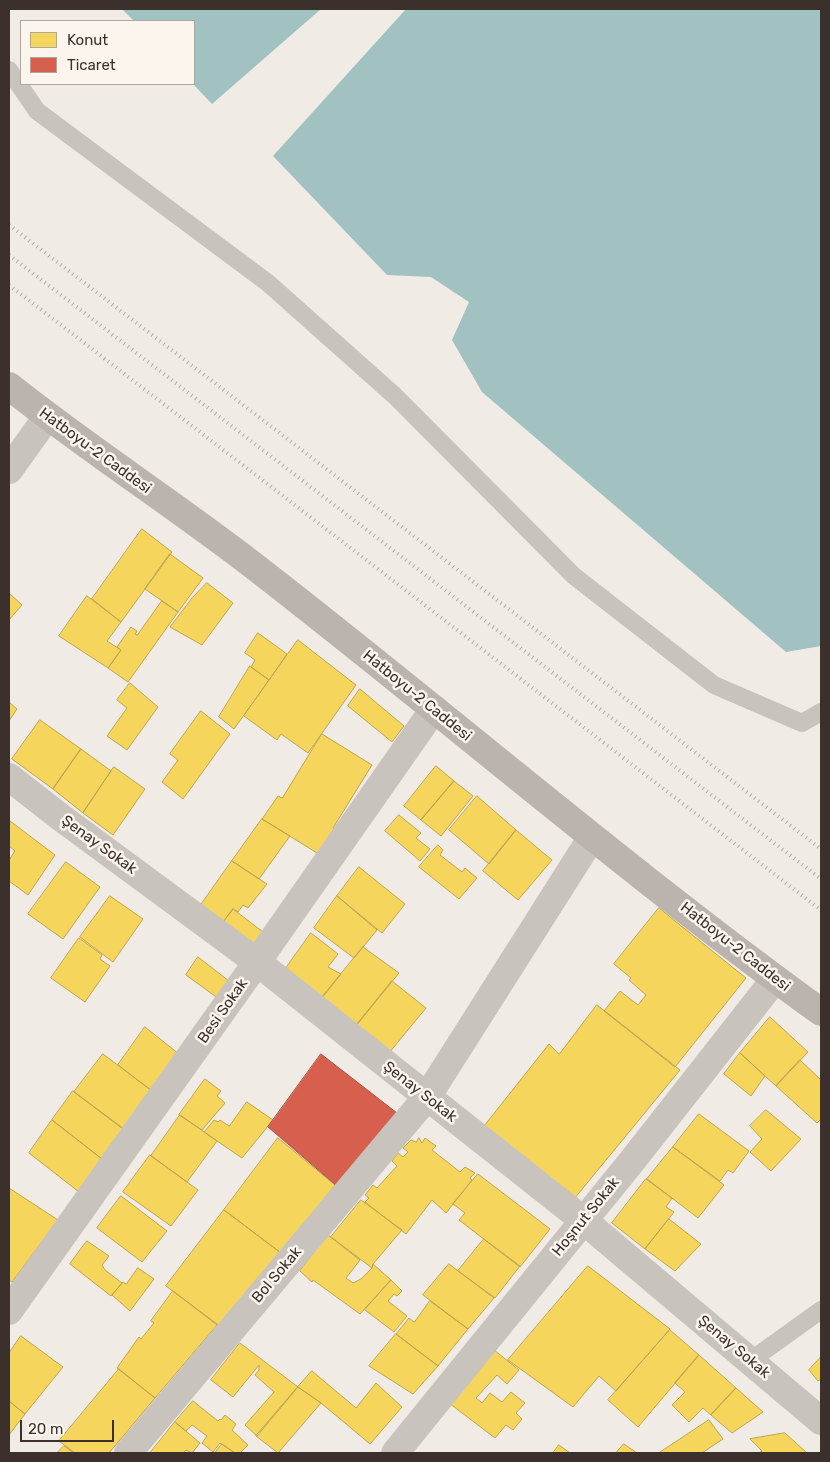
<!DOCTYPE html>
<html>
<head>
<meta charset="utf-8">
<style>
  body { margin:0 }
  #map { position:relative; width:830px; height:1462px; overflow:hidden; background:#f0ebe5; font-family:Rubik,sans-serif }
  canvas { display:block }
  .frame { position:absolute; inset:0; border:10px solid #3b302b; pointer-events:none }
  .legend { position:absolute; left:20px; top:20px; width:175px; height:65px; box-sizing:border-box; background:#fbf5ee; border:1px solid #aea6a0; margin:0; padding:6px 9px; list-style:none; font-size:15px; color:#3b302b }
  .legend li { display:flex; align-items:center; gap:10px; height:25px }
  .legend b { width:25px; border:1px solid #aea6a0 }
  .scale { position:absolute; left:20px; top:1420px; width:94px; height:22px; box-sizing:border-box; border:2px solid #3b302b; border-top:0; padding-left:6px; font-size:15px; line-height:18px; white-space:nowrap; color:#3b302b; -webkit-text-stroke:4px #fbf5ee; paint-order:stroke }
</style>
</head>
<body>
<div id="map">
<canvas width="830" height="1462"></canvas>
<div class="frame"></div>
<ul class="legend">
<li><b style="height:14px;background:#f6d55c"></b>Konut</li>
<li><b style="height:14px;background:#d6604d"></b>Ticaret</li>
</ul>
<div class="scale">20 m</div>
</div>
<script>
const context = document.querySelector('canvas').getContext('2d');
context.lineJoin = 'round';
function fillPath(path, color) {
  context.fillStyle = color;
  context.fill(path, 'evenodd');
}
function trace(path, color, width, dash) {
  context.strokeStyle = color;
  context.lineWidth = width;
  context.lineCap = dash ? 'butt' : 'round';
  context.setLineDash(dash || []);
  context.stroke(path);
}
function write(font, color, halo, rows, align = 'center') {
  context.font = font + ' Rubik,sans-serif';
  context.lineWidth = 5;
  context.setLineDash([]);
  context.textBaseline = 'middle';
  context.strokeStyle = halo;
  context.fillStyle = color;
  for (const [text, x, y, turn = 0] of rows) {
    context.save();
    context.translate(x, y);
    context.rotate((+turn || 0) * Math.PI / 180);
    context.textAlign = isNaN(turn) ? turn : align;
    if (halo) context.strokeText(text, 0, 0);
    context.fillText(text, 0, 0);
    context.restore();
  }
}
fillPath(new Path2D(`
  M 122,9 L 321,9 L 212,104 L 193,84 L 194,21 L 134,21 Z
  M 406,9 L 821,9 L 821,646 L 786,652 L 482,392 L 452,340 L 469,302 L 431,277 L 387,275 L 273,156 Z`), '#a1c2c1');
const homes = new Path2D(`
  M 142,529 L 172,552 L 121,622 L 92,599 Z
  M 170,554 L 203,578 L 178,612 L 145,589 Z
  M 207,583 L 233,603 L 202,645 L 170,627 L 192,598 Z
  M 9,593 L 22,605 L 9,620 Z
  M 87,596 L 121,622 L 107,641 L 121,650 L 108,668 L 59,636 Z
  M 162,601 L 178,612 L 128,682 L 108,668 L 121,650 L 117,647 L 131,627 L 137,631 L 135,634 L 137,635 Z
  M 258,633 L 287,654 L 269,680 L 251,667 L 255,660 L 245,653 Z
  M 298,640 L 356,685 L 308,753 L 281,734 L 277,740 L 244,716 Z
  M 250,666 L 269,680 L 234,729 L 219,717 Z
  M 130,683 L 158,707 L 127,750 L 107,736 L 127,708 L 117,700 Z
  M 360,689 L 404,726 L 392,742 L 348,706 Z
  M 9,702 L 17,709 L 9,721 Z
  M 201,711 L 230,734 L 183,799 L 162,782 L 178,760 L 170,754 Z
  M 40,720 L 81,749 L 53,789 L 12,759 Z
  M 322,734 L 372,765 L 333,828 L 339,833 L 322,856 L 262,819 L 278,796 L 282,798 Z
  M 81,749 L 111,771 L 83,813 L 53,789 Z
  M 436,766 L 454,781 L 421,820 L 404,806 Z
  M 114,767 L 145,789 L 113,835 L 83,813 Z
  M 454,781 L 473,796 L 441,836 L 421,820 Z
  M 477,796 L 516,830 L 489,864 L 449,830 Z
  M 399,815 L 421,833 L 416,838 L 430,849 L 420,861 L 385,831 Z
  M 262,819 L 290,836 L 259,879 L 232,861 Z
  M 10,821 L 55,855 L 28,895 L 9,881 L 9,860 L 15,851 L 9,846 Z
  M 516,830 L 552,860 L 518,900 L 483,871 Z
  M 438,845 L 443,850 L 440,855 L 462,872 L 465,868 L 477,878 L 459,899 L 419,867 Z
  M 232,861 L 267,884 L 248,908 L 243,905 L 238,912 L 233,909 L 220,926 L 198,909 Z
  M 66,862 L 100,887 L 63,939 L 28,914 Z
  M 359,867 L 405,904 L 382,933 L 337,896 Z
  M 110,896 L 143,919 L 113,962 L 80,937 Z
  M 337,896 L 377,930 L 354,958 L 314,928 Z
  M 659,908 L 746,978 L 675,1067 L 604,1011 L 620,991 L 638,1005 L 646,995 L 629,980 L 631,978 L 614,964 Z
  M 233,909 L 263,932 L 253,945 L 223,923 Z
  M 311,933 L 338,954 L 328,967 L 341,974 L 321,999 L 284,971 Z
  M 79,938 L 102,955 L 100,959 L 110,966 L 85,1002 L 51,978 Z
  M 363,947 L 399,973 L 355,1027 L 320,1000 Z
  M 198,957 L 229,981 L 219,999 L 186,975 Z
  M 392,981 L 426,1008 L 389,1053 L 355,1027 Z
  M 597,1005 L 680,1070 L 574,1199 L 484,1126 L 549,1044 L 559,1054 Z
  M 770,1017 L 808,1052 L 776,1086 L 740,1053 Z
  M 145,1027 L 179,1054 L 152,1091 L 118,1065 Z
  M 740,1053 L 765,1076 L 751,1096 L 724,1074 Z
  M 103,1054 L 152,1091 L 123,1129 L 74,1092 Z
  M 800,1060 L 821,1080 L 821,1119 L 817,1123 L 776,1086 Z
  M 205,1079 L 221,1091 L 217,1096 L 225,1103 L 202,1130 L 179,1115 Z
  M 73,1091 L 124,1129 L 102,1159 L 52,1120 Z
  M 247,1102 L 273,1120 L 242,1158 L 204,1132 L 214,1120 L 218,1122 L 220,1120 L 229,1126 Z
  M 766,1110 L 801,1139 L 771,1171 L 750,1152 L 762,1139 L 750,1126 Z
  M 699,1114 L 749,1151 L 733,1173 L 728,1170 L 720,1181 L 673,1147 Z
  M 180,1115 L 217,1141 L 187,1182 L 151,1156 Z
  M 52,1120 L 102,1159 L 79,1192 L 29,1153 Z
  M 278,1138 L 335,1185 L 281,1253 L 224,1210 Z
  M 419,1138 L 422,1143 L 425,1138 L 436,1146 L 432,1150 L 460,1172 L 465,1167 L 475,1173 L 470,1178 L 472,1180 L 446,1213 L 432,1200 L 406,1234 L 365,1202 L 369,1198 L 365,1195 L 373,1185 L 377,1188 L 397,1166 L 392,1161 L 398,1153 L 403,1157 L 408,1152 L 403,1148 L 411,1140 L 416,1142 Z
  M 673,1147 L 724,1185 L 698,1218 L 647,1179 Z
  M 150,1155 L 198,1190 L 171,1226 L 123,1192 Z
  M 478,1174 L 550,1229 L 520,1267 L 459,1220 L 465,1213 L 453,1204 Z
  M 646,1179 L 672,1198 L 666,1207 L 674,1212 L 645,1249 L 612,1223 Z
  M 9,1188 L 58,1220 L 12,1282 L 9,1280 Z
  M 121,1196 L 167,1231 L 142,1262 L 97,1228 Z
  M 361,1200 L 402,1230 L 373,1264 L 372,1268 L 331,1237 Z
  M 224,1210 L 281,1253 L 221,1327 L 166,1286 Z
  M 669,1219 L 701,1244 L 675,1271 L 645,1249 Z
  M 328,1235 L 360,1260 L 346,1278 L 353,1283 L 361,1279 L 372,1268 L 373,1264 L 391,1280 L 360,1314 L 313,1280 L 312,1282 L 300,1271 Z
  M 484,1239 L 520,1266 L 495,1298 L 458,1271 Z
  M 87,1241 L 109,1256 L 102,1265 L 105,1270 L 122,1283 L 111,1296 L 70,1264 Z
  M 449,1264 L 494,1298 L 468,1329 L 423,1295 Z
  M 588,1266 L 670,1329 L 616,1391 L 599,1376 L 573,1407 L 508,1360 Z
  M 138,1268 L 154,1279 L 130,1311 L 112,1295 L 123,1282 L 126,1284 Z
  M 391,1280 L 402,1291 L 397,1296 L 394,1294 L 388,1301 L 407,1316 L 394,1332 L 365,1310 Z
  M 173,1291 L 217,1325 L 155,1398 L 117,1368 L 139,1337 L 141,1339 L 154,1323 L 151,1321 Z
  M 430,1301 L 468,1329 L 438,1366 L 396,1334 L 409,1318 L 414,1322 Z
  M 670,1330 L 699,1355 L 638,1427 L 608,1400 Z
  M 396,1334 L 438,1366 L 413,1394 L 369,1366 Z
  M 21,1336 L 63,1367 L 25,1414 L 9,1401 L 9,1353 Z
  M 240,1343 L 298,1387 L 257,1436 L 245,1425 L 274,1392 L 255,1375 L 259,1370 L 259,1365 L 233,1397 L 211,1380 Z
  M 494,1350 L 519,1370 L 507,1384 L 497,1375 L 476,1398 L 482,1403 L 490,1393 L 502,1402 L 511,1392 L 525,1403 L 516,1413 L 522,1419 L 513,1430 L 506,1425 L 495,1438 L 449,1403 Z
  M 699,1355 L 736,1388 L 711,1415 L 703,1408 L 689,1422 L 672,1405 L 685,1392 L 675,1383 Z
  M 821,1357 L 821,1379 L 818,1381 L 809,1370 Z
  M 119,1369 L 155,1398 L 109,1453 L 75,1453 L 59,1441 Z
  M 312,1371 L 356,1408 L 376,1383 L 402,1407 L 370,1444 L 321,1403 L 298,1387 Z
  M 298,1387 L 321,1403 L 278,1453 L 256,1436 Z
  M 736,1388 L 763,1412 L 732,1433 L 711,1415 Z
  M 9,1401 L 25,1414 L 9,1435 Z
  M 193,1401 L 218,1421 L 220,1419 L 221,1420 L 225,1415 L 236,1424 L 232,1430 L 248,1445 L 240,1453 L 235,1453 L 220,1443 L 213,1452 L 202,1443 L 207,1436 L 192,1425 L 186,1431 L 175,1422 Z
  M 709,1420 L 723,1439 L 702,1453 L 659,1453 Z
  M 175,1422 L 200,1443 L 192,1453 L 186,1450 L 183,1453 L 150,1453 Z
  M 785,1433 L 807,1453 L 759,1453 L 762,1451 L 750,1439 Z
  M 222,1444 L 235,1453 L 215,1453 Z
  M 624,1444 L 637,1453 L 616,1453 Z
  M 559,1445 L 570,1453 L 553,1453 Z
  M 64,1446 L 74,1453 L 57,1453 Z`);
fillPath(homes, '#f6d55c');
trace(homes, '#bea44d', 1);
const shops = new Path2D(`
  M 321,1054 L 397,1113 L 337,1186 L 268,1127 Z`);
fillPath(shops, '#d6604d');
trace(shops, '#a85243', 1);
trace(new Path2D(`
  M 9,70 L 37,111 L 268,283 L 395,396 L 574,576 L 714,685 L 802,723 L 821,712
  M 750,1361 L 821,1310`), '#c9c3be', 18);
trace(new Path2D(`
  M 9,470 L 47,417
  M 9,777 L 59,816 L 257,962 L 583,1220 L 821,1421
  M 9,1311 L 257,962 L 434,709
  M 128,1453 L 427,1097 L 592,837
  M 395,1453 L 632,1161 L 775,979`), '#c9c3be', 28);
trace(new Path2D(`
  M 9,386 C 88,449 174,504 254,566 C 444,713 626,871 821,1012`), '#bab3ae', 28);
trace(new Path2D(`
  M 9,225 L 821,849
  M 9,255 L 821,879
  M 9,285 L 821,910`), '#b1aca8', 4, [1, 4]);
write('15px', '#3b302b', '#fbf5ee', [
  ["Hatboyu-2 Caddesi",95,451,36],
  ["Hatboyu-2 Caddesi",417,696,39],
  ["Şenay Sokak",99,845,36],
  ["Hatboyu-2 Caddesi",735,947,38],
  ["Besi Sokak",223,1011,-55],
  ["Şenay Sokak",420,1092,38],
  ["Hoşnut Sokak",586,1217,-51],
  ["Bol Sokak",277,1275,-50],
  ["Şenay Sokak",734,1347,40]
]);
</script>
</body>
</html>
